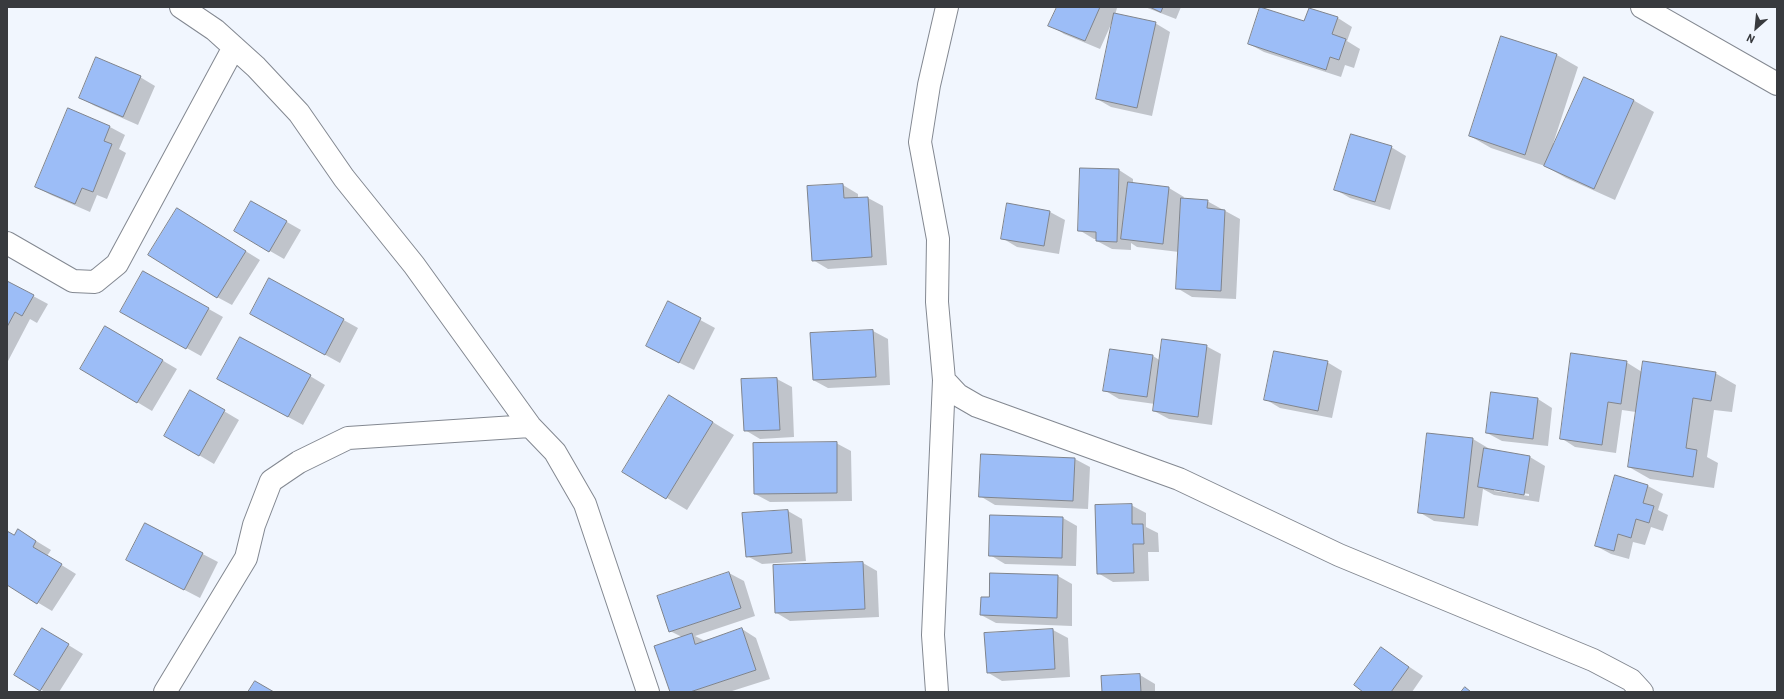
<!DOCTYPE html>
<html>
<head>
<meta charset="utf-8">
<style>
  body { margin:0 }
  #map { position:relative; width:1784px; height:699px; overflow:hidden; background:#f1f6fe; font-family:Barlow,sans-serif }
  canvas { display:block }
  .frame { position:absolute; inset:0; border:8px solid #383a3e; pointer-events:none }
  .north { position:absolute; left:1736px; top:8px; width:40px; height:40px; -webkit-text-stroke:3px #f1f6fe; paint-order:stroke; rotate:207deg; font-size:11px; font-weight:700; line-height:16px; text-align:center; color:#383a3e }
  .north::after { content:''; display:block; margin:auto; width:14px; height:18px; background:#383a3e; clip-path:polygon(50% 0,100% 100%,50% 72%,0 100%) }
</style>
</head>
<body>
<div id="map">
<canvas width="1784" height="699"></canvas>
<div class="frame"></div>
<div class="north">N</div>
</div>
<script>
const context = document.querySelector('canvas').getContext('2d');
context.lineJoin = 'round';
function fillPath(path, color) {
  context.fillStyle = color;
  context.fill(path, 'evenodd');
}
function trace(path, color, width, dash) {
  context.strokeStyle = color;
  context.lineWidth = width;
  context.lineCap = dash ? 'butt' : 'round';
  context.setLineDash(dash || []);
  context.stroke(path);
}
fillPath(new Path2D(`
  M 1058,7 L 1116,7 L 1117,8 L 1115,15 L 1155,23 L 1170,32 L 1152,116 L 1111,107 L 1097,99 L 1113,20 L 1100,49 L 1064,34 L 1050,25 Z
  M 1145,7 L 1181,7 L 1176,19 Z
  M 1338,18 L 1352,27 L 1347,41 L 1360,49 L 1354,68 L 1345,65 L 1341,77 L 1264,52 L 1249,44 L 1305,23 Z
  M 1502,37 L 1557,55 L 1578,67 L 1553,144 L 1633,100 L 1654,112 L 1615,200 L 1566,178 L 1545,166 L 1491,148 L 1470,136 Z
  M 140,77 L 155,86 L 138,125 L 95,106 L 80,98 Z
  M 69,109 L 110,127 L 125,135 L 119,149 L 126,153 L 107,199 L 97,195 L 90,212 L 51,195 L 36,187 Z
  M 1391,147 L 1406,156 L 1390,210 L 1350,198 L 1336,190 Z
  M 1119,170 L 1133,179 L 1133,184 L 1169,188 L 1184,197 L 1183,199 L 1207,201 L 1240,219 L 1236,299 L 1192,297 L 1177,288 L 1179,252 L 1137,247 L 1131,243 L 1131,250 L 1112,249 L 1097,241 L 1097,239 L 1094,239 L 1079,230 Z
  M 843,185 L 858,194 L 858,198 L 868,198 L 883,206 L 887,265 L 828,269 L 813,260 Z
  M 252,202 L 301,230 L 284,259 L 235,231 Z
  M 1008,204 L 1050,212 L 1065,220 L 1059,254 L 1017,247 L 1002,238 Z
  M 192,218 L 260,260 L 232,305 L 217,297 Z
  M 143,272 L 223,317 L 201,356 L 136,320 Z
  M 270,279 L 358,328 L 340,363 L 266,322 Z
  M 7,282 L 48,304 L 37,323 L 30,319 L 7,363 Z
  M 669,303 L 715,328 L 694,370 L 662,354 Z
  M 106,327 L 177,369 L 152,411 L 137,402 Z
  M 873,331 L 888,339 L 890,385 L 828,388 L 813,380 Z
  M 1206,346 L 1221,354 L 1212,425 L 1169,419 L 1154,411 L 1155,404 L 1119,399 L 1104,390 L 1153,356 L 1161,361 Z
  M 1327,362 L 1342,371 L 1332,418 L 1280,408 L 1265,399 Z
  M 1626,362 L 1642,372 L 1715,373 L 1736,385 L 1732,412 L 1714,410 L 1707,457 L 1718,463 L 1714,488 L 1650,479 L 1629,467 L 1636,412 L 1622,410 L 1616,453 L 1575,447 L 1561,438 Z
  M 310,376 L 325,385 L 303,425 L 233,387 Z
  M 777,379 L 792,387 L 794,437 L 760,439 L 745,430 Z
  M 190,391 L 239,420 L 214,464 L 165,435 Z
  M 670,396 L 734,435 L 687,510 L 624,472 Z
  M 1538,399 L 1552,408 L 1548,446 L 1502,441 L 1487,433 Z
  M 1473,439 L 1488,448 L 1487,450 L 1530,457 L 1545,466 L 1539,502 L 1494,495 L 1483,489 L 1478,526 L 1434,521 L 1419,512 ZM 1494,489 L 1529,494 L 1529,496 L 1494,491 Z
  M 836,443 L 851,451 L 852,501 L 770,502 L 755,494 Z
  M 1075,459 L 1090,467 L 1088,509 L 995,505 L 980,496 Z
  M 1615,477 L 1648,486 L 1663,494 L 1658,510 L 1668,515 L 1663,531 L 1651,527 L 1645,545 L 1633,542 L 1629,559 L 1611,554 L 1596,546 Z
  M 1131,505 L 1146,513 L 1146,527 L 1158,533 L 1159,552 L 1148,552 L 1149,581 L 1113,582 L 1098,573 Z
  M 788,511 L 802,519 L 806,561 L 762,564 L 747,556 Z
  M 1063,518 L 1077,526 L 1076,566 L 1005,564 L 990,555 Z
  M 145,524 L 218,562 L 200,598 L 127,560 Z
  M 18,530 L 51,550 L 47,556 L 76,574 L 52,611 L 7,584 L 7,532 L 14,536 Z
  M 863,563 L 877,571 L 879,617 L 790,621 L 775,612 Z
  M 729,573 L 744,581 L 755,616 L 695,636 L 705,641 L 742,629 L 756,638 L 770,679 L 729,692 L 671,692 L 682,637 L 670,631 Z
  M 1058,576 L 1072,584 L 1072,626 L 996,623 L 981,615 L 990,598 Z
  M 1053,630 L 1068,638 L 1070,677 L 1002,681 L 987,672 Z
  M 57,638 L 83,654 L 59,692 L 45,692 L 15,674 Z
  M 1381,648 L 1423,676 L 1412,692 L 1365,692 Z
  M 1140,675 L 1155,684 L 1155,692 L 1103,692 Z`), '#0003');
const building = new Path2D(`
  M 1057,7 L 1100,7 L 1085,41 L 1048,26 Z
  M 1150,7 L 1163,7 L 1161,12 Z
  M 1260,7 L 1304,21 L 1309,8 L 1338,17 L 1332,34 L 1346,39 L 1339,60 L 1330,57 L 1326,70 L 1248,44 Z
  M 1114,13 L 1156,22 L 1137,108 L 1096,99 Z
  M 1501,36 L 1557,54 L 1525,155 L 1469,136 Z
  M 96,57 L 141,76 L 123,117 L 79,98 Z
  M 1584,77 L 1634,100 L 1594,189 L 1544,166 Z
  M 68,108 L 110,126 L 104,141 L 112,144 L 93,192 L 82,188 L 75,204 L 35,187 Z
  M 1351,134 L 1392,146 L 1375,202 L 1334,190 Z
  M 1080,168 L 1119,169 L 1117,242 L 1096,241 L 1096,232 L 1078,231 Z
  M 1128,182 L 1169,187 L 1163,244 L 1121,239 Z
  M 843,184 L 844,198 L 868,197 L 872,257 L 812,261 L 807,186 Z
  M 1181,198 L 1208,200 L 1207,208 L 1225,210 L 1221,291 L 1176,289 Z
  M 251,201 L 287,221 L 269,252 L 234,231 Z
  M 1007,203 L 1050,211 L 1044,246 L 1001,239 Z
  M 177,208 L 246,251 L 217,298 L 148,255 Z
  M 143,271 L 209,308 L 186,349 L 120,312 Z
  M 269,278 L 344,319 L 325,355 L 250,314 Z
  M 7,281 L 34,295 L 22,316 L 15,312 L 7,327 Z
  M 668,301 L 701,318 L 679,363 L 646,346 Z
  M 105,326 L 163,360 L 137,403 L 80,369 Z
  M 873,330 L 876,377 L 813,380 L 810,333 Z
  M 240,337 L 311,375 L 288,417 L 217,379 Z
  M 1162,339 L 1207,345 L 1198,417 L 1153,411 Z
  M 1110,349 L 1153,355 L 1147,397 L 1103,391 Z
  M 1274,351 L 1328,361 L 1318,411 L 1264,400 Z
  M 1571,353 L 1627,361 L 1621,404 L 1608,402 L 1602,445 L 1560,439 Z
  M 1643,361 L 1716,372 L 1711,401 L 1693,398 L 1686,448 L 1697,450 L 1693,477 L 1628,467 Z
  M 777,378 L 780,430 L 744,431 L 741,379 Z
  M 190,390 L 225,410 L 199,456 L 164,436 Z
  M 1491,392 L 1538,398 L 1533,439 L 1486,433 Z
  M 669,395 L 713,422 L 666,499 L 622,472 Z
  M 1427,433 L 1473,438 L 1464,518 L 1418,513 Z
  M 837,442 L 837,493 L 754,494 L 753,443 Z
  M 1484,448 L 1530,456 L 1524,495 L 1478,487 Z
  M 981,454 L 1075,458 L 1073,501 L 979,497 Z
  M 1615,475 L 1648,485 L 1643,503 L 1654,506 L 1649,523 L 1636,519 L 1631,538 L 1618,534 L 1614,551 L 1595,546 Z
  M 1132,504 L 1132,524 L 1143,524 L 1144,544 L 1133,544 L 1134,573 L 1097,574 L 1095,505 Z
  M 788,510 L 792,553 L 746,557 L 742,513 Z
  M 990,515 L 1063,517 L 1062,558 L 989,556 Z
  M 145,523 L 203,553 L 184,590 L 126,560 Z
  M 18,529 L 36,541 L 33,547 L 62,564 L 37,604 L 7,585 L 7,531 L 14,535 Z
  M 863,562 L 865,609 L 775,613 L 773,565 Z
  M 729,572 L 741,608 L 669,632 L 657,596 Z
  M 990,573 L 1058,575 L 1057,618 L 980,615 L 981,597 L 989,597 Z
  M 42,628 L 69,644 L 40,691 L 14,675 Z
  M 742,628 L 756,670 L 690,692 L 670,692 L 654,646 L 692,633 L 695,644 Z
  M 1053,629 L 1055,669 L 987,673 L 984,633 Z
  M 1381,647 L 1409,667 L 1391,692 L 1363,692 L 1354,685 Z
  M 1140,674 L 1141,692 L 1102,692 L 1101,676 Z
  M 255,681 L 274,692 L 248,692 Z
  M 1465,687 L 1471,692 L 1461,692 Z`);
fillPath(building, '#9cbdf7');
trace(building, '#7f848d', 1);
const minor = new Path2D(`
  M 181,7 L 215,30 L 256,67 L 299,113 L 344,178 L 414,265 L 530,426 L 555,452 L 585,504 L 648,692
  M 947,7 L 929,85 L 920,142 L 938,239 L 937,302 L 944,380 L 958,395 L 977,406 L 1179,479 L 1339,555 L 1593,660 L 1631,680 L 1642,692
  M 1642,7 L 1777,84
  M 7,243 L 73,281 L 95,282 L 117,264 L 234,47
  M 165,692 L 246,558 L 254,525 L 271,481 L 299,462 L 348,438 L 530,426
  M 937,692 L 933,635 L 944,380`);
trace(minor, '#838891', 24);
trace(minor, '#fff', 22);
</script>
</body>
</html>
